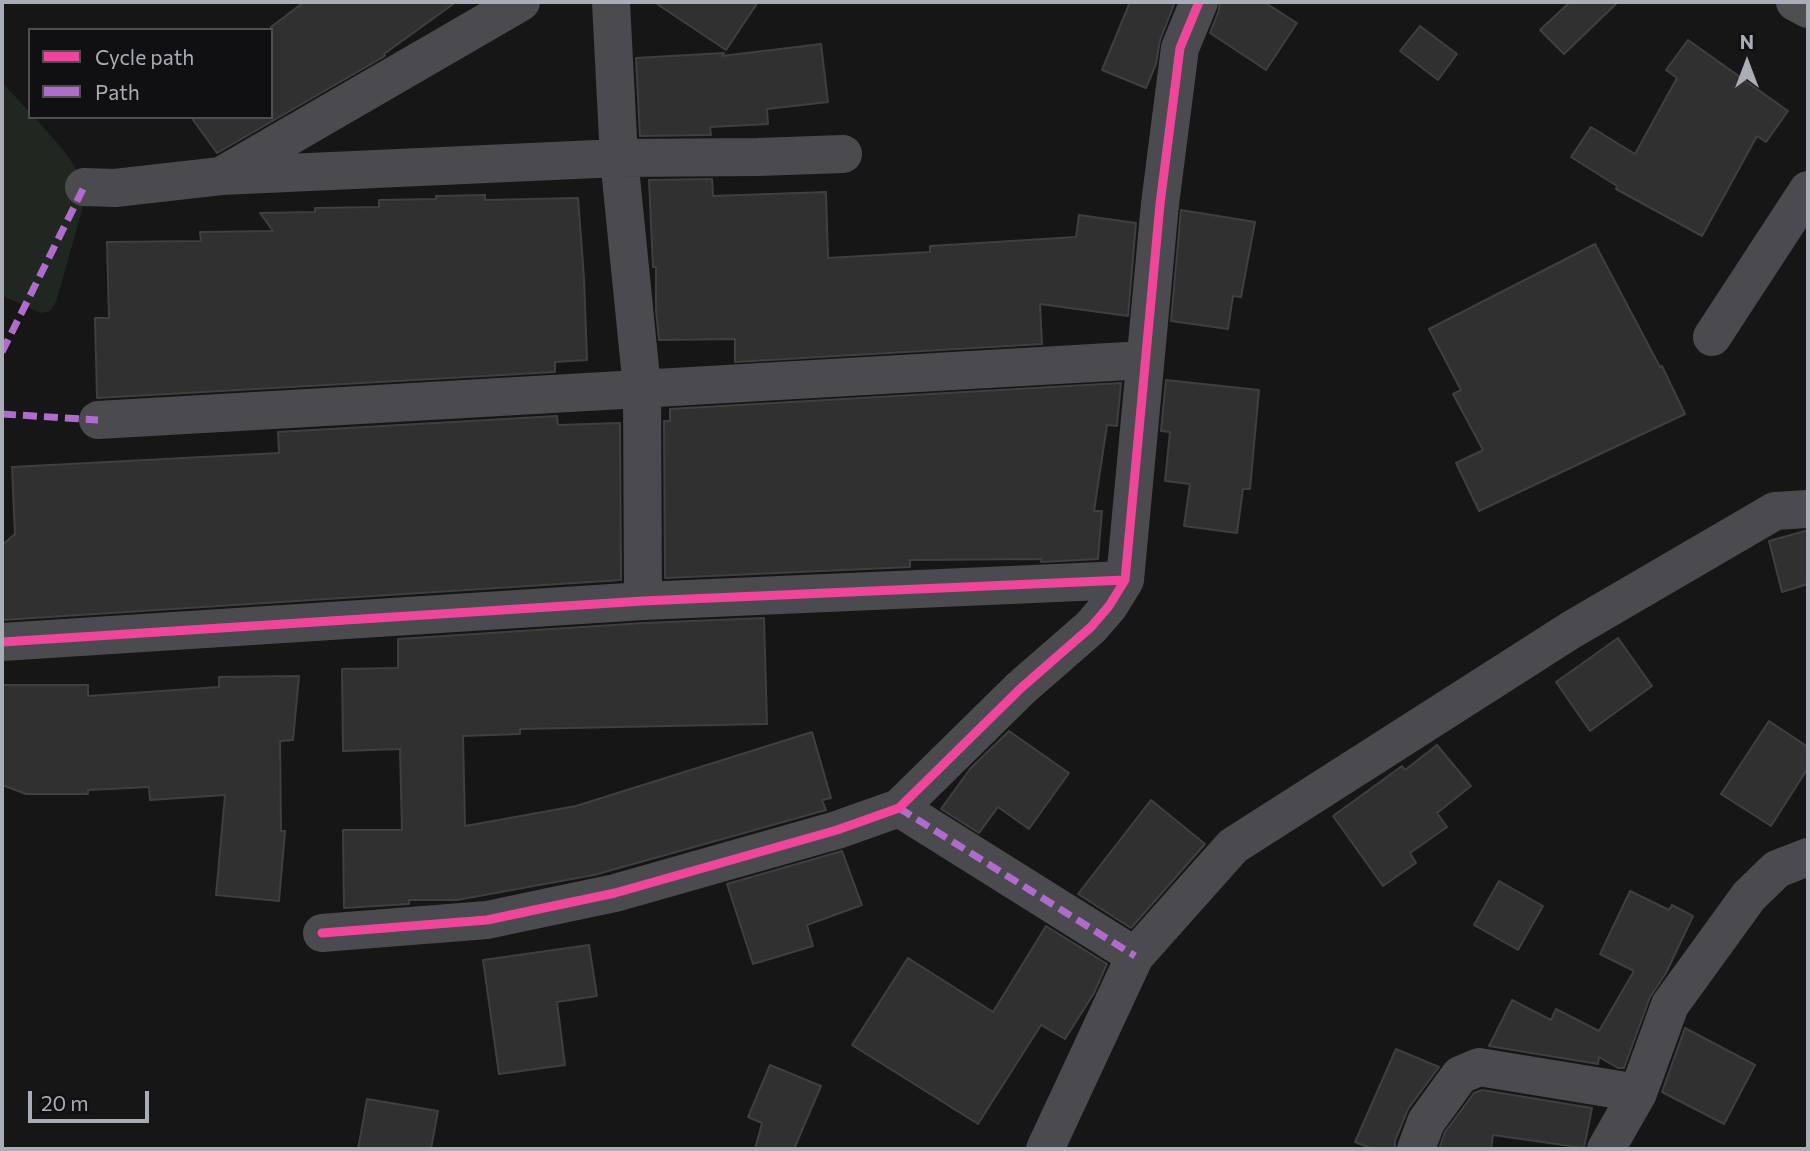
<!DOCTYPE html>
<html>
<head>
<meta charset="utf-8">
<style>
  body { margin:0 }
  #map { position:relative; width:1810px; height:1151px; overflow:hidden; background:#161616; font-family:Commissioner,sans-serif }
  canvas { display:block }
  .frame { position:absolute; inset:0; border:4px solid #a9adb5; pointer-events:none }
  .legend { position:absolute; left:28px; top:28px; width:245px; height:91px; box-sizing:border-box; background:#101012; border:2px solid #4d4f53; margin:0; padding:9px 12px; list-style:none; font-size:21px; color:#a9adb5 }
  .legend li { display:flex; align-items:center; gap:14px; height:35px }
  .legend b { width:35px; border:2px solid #4d4f53 }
  .north { position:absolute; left:1712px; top:28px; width:70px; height:70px; -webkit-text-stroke:5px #101012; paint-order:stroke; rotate:0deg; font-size:19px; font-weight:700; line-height:28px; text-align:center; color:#a9adb5 }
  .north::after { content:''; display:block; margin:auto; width:24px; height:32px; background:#a9adb5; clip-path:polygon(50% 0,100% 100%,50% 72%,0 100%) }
  .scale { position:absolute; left:28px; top:1091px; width:121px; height:32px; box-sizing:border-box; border:4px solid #a9adb5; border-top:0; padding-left:9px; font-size:21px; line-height:24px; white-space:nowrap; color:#a9adb5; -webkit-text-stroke:5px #101012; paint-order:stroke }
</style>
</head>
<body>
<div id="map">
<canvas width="1810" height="1151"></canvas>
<div class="frame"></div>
<ul class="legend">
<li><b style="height:9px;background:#ed469a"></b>Cycle path</li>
<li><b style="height:9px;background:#b06ccc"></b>Path</li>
</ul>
<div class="north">N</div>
<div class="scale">20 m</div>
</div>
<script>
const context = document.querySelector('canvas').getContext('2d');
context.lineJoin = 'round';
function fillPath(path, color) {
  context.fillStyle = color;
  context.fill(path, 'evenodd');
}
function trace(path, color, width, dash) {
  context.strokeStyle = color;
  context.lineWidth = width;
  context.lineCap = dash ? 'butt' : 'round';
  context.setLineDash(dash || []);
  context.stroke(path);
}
fillPath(new Path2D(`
  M 2,82 L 30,113 L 30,117 L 34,117 C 50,135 68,153 79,174 C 83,184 83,197 83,207 L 56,302 L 50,311 L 41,313 L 2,296 Z`), '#202620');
const building = new Path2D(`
  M 304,2 L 456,2 L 384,54 L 385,56 L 217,153 L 191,117 L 271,117 L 271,27 Z
  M 654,2 L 758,2 L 726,50 Z
  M 1130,2 L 1175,2 L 1160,40 L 1156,64 L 1146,88 L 1102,70 Z
  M 1220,2 L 1264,2 L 1297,23 L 1266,70 L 1210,33 L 1219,10 Z
  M 1570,2 L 1618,2 L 1564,54 L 1540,30 Z
  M 1420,26 L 1457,54 L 1438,80 L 1400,51 Z
  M 1688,40 L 1788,111 L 1766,142 L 1757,136 L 1702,236 L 1616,189 L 1617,186 L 1571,157 L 1591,127 L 1635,154 L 1677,78 L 1666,70 Z
  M 821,44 L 828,102 L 767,109 L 768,124 L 710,127 L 711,135 L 640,136 L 636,58 L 724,53 L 722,56 Z
  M 712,179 L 713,196 L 826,192 L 828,258 L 930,252 L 930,246 L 1076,237 L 1079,215 L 1136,223 L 1128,316 L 1040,304 L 1042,344 L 735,362 L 735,339 L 659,340 L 656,310 L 656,267 L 653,267 L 649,180 Z
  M 485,195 L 485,200 L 578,198 L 584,278 L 587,360 L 555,362 L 555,372 L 97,398 L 95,318 L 109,318 L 107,242 L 201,241 L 200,232 L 273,231 L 260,213 L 315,212 L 315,208 L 379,207 L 379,200 L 436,199 L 436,196 Z
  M 1181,210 L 1255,222 L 1241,297 L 1233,296 L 1228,329 L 1171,321 Z
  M 1595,244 L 1660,367 L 1662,366 L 1685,414 L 1479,511 L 1456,463 L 1483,450 L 1453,394 L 1461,390 L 1429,329 Z
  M 1166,380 L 1259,390 L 1250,489 L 1243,489 L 1237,533 L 1184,526 L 1190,484 L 1165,481 L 1170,432 L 1161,431 Z
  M 1121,383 L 1117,426 L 1107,425 L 1094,511 L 1102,511 L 1098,559 L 1041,562 L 1041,559 L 910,560 L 910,567 L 665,578 L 664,421 L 670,421 L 670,409 Z
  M 557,416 L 558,425 L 620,423 L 621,580 L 2,620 L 2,545 L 15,534 L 12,467 L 279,453 L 278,432 Z
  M 1805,531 L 1808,531 L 1808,584 L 1782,592 L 1769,541 Z
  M 764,618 L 767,724 L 520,729 L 520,734 L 463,736 L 465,826 L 576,806 L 812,732 L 831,798 L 822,800 L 826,810 L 594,875 L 457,900 L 409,900 L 409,904 L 344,908 L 343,830 L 402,830 L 400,749 L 343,751 L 342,669 L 398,668 L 398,639 L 644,623 Z
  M 1618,638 L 1652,686 L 1590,731 L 1556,682 Z
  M 299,676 L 293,740 L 280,741 L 281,831 L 285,831 L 279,901 L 216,895 L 225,795 L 150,800 L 149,787 L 88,790 L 88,794 L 26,794 L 2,785 L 2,685 L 88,685 L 88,696 L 219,687 L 219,677 Z
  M 1769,721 L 1808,747 L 1808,768 L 1771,826 L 1721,794 Z
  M 1009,731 L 1069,773 L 1029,829 L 998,807 L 979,833 L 941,809 L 970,769 Z
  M 1437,745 L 1471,786 L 1437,813 L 1447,827 L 1410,853 L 1416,863 L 1383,886 L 1333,816 L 1402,766 L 1405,770 Z
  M 1151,800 L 1205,844 L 1131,928 L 1078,894 Z
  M 842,851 L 862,905 L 807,925 L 813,946 L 753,964 L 727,884 Z
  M 1499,881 L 1543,906 L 1518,950 L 1474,925 Z
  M 1630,891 L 1669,910 L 1672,905 L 1693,916 L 1666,973 L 1650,997 L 1624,1068 L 1618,1068 L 1599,1057 L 1598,1064 L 1489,1046 L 1512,1000 L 1551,1020 L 1556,1009 L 1599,1031 L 1634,971 L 1600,954 Z
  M 1046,926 L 1107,964 L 1094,993 L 1065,1039 L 1041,1025 L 978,1124 L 852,1045 L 908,958 L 993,1012 Z
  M 589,945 L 597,996 L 557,1002 L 565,1065 L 499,1074 L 483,960 Z
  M 1685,1028 L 1755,1065 L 1724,1124 L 1662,1092 Z
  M 1396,1049 L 1439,1067 L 1408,1109 L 1395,1141 L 1395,1149 L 1373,1149 L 1355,1142 Z
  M 770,1065 L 821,1086 L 794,1149 L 755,1149 L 762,1123 L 748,1117 Z
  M 1482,1090 L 1592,1108 L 1584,1148 L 1493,1135 L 1491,1149 L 1439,1149 L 1445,1132 L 1474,1093 Z
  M 367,1099 L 438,1111 L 431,1149 L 358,1149 Z`);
fillPath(building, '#303031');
trace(building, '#3f3f42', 2);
trace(new Path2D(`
  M 611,2 L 619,158 L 642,388 L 643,601
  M 226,173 L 521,2
  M 84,187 L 115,188 L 221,176 L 619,158 L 758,157 L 843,154
  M 1712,337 L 1808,190
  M 98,420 L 1145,360
  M 2,642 L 643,601 L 1125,580
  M 899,808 L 1135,956
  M 322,933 L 487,920 L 615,893 L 837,830 L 899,808 L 1021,688 L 1091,627 L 1109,606 L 1125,580 L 1160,204 L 1180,48 L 1199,2
  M 1045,1149 L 1135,956 L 1233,846 L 1571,630 L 1775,511 L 1808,509
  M 1416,1149 L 1426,1122 L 1460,1075 L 1479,1067 L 1638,1093
  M 1606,1149 L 1638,1093 L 1670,1005 L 1749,896 L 1777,869 L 1808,857`), '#4b4b4f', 38);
trace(new Path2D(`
  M 1795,2 L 1808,9`), '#4d4e50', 38);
trace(new Path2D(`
  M 2,352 L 84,187
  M 2,414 L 98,420
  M 899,808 L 1135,956`), '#b06ccc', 7, [14, 7]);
trace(new Path2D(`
  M 2,642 L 643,601 L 1125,580
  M 322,933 L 487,920 L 615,893 L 837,830 L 899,808 L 1021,688 L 1091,627 L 1109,606 L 1125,580 L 1160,204 L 1180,48 L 1199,2`), '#ed469a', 9);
</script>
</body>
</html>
